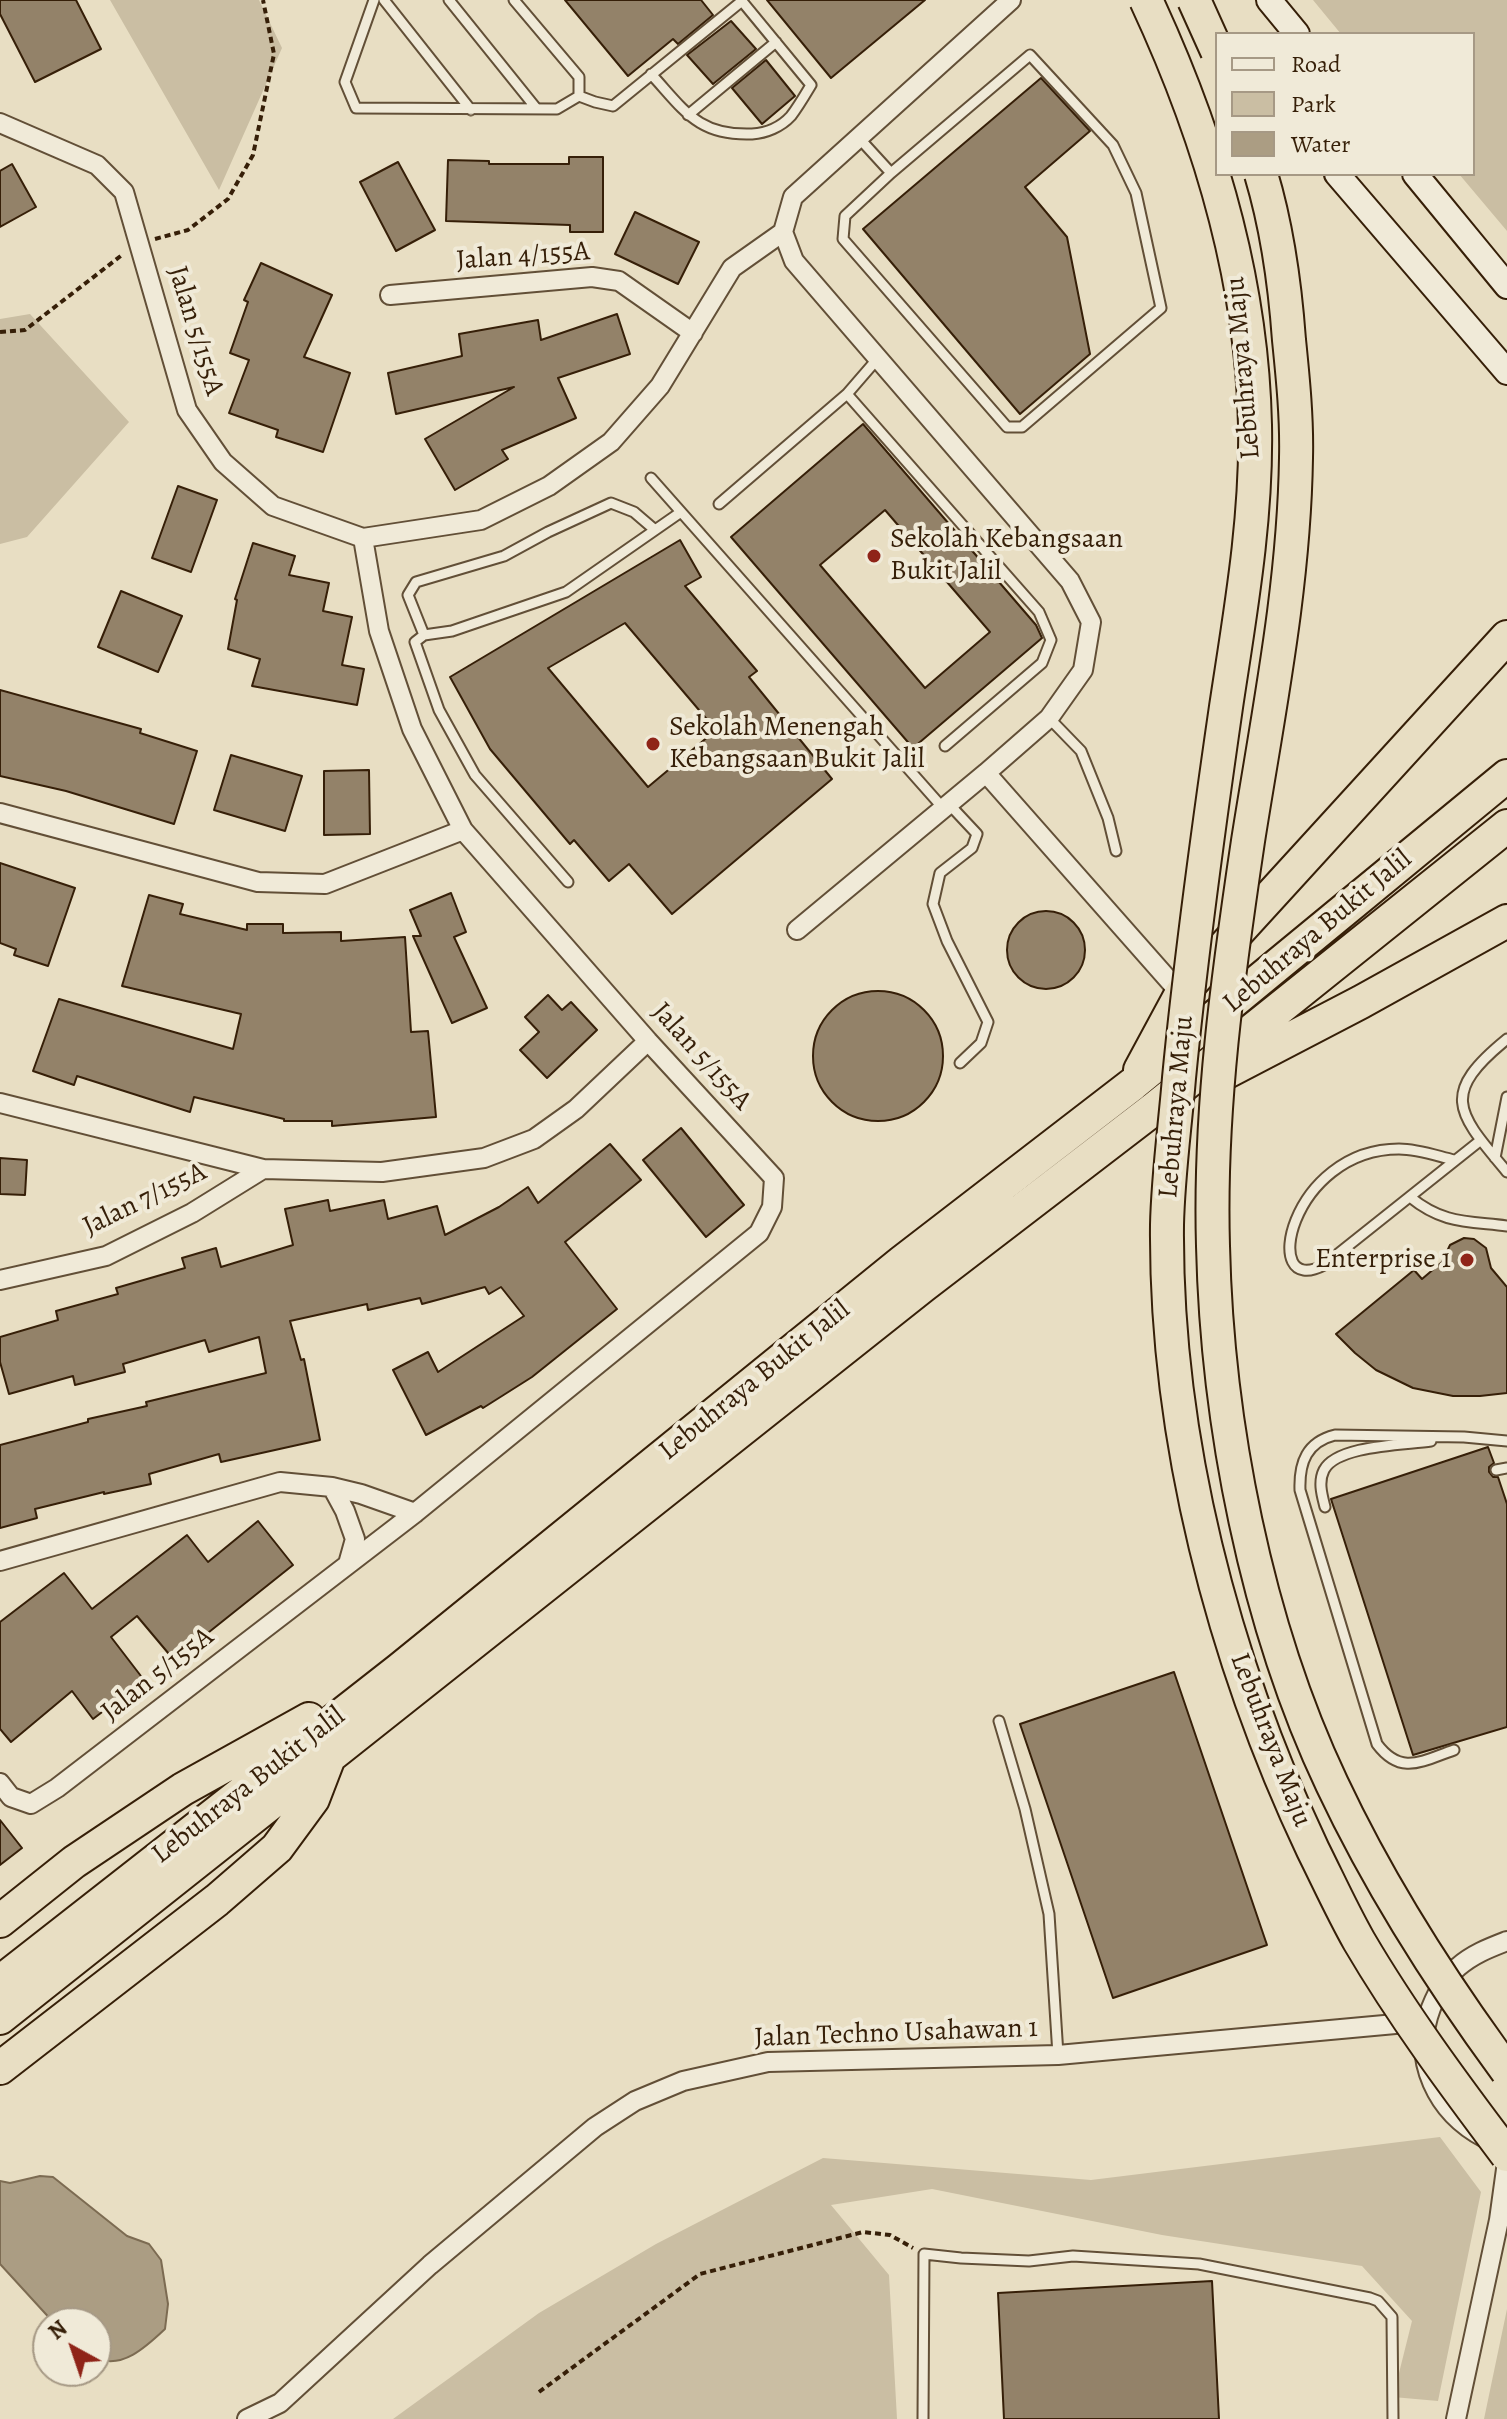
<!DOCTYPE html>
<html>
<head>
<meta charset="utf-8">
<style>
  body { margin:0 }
  #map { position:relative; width:1507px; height:2419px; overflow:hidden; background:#e8dec3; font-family:Alegreya,serif }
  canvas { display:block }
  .legend { position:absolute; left:1215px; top:32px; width:260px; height:144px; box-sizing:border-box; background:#f0ead8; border:2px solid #a69985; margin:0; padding:10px 14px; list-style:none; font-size:24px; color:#361f08 }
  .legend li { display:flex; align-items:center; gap:16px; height:40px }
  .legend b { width:40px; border:2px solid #a69985 }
  .north { position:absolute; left:32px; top:2307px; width:80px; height:80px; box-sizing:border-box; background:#f0ead8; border:2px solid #a69985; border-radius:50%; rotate:320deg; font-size:22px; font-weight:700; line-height:32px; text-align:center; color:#361f08 }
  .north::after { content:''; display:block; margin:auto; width:28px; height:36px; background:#8f2418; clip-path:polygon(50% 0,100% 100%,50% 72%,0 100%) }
</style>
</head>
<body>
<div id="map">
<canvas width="1507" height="2419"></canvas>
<ul class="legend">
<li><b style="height:10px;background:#f0ead8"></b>Road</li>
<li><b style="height:22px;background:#cabea3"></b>Park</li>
<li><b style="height:22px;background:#ab9d83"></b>Water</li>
</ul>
<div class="north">N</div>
</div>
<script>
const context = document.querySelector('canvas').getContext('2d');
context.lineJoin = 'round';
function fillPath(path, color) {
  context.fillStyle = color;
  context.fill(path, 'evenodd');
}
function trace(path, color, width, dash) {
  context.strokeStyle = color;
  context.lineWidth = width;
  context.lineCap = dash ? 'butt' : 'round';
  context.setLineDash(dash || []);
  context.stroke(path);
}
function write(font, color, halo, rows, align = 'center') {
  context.font = font + ' Alegreya,serif';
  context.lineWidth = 8;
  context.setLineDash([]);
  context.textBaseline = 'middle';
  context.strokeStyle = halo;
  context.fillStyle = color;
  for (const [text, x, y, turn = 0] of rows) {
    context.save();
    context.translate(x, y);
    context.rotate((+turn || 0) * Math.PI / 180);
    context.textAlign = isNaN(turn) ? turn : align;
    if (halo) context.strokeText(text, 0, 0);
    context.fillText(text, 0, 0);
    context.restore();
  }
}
fillPath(new Path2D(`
  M 110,0 L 259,0 L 282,48 L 219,190 Z
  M 1313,0 L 1507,0 L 1507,231 L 1459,174 L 1473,174 L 1473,34 L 1341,34 Z
  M 30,314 L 129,422 L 27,537 L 0,544 L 0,319 Z
  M 1440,2137 L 1481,2192 L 1438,2401 L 1393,2397 L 1412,2321 L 1362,2266 L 1162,2235 L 932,2189 L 831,2205 L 889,2275 L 897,2419 L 393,2419 L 539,2313 L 656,2244 L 823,2158 L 1091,2180 Z
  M 1507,2309 L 1507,2419 L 1484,2419 Z`), '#cabea3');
const water = new Path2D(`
  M 40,2176 L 53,2177 L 127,2236 L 149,2244 L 161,2260 L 168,2304 L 165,2329 C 147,2346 122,2370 96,2358 L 96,2323 L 54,2323 L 0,2264 L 0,2181 L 10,2183 Z`);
fillPath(water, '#ab9d83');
trace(water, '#7c6b52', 2);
const building = new Path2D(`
  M 0,0 L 76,0 L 101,49 L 35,82 L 0,14 Z
  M 565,0 L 701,0 L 713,15 L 678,44 L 673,39 L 628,76 Z
  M 767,0 L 925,0 L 831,78 Z
  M 731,21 L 756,49 L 713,84 L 687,55 Z
  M 766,60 L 795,96 L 762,124 L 732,88 Z
  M 1041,78 L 1090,131 L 1025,187 L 1067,237 L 1090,354 L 1020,414 L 863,229 Z
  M 569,157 L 603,157 L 603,232 L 570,232 L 570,225 L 446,221 L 448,160 L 489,161 L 489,164 L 569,164 Z
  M 398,162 L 435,230 L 396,251 L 360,182 Z
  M 12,164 L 36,207 L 0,227 L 0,171 Z
  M 635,212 L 699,242 L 678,284 L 615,254 Z
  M 261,263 L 332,295 L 304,357 L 350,373 L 323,452 L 276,437 L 278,430 L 229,413 L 249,360 L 230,353 L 248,302 L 244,300 Z
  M 617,314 L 630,354 L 558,378 L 576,418 L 502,450 L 508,459 L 455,490 L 425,439 L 514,387 L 396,414 L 388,373 L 462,356 L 459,334 L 538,320 L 541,340 Z
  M 863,424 L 1036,625 L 1042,638 L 913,748 L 731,537 ZM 885,510 L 990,632 L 925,688 L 820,565 Z
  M 178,486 L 217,500 L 191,572 L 152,558 Z
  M 680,540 L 701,577 L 685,586 L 757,671 L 749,677 L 832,779 L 672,914 L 629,864 L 609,881 L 574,840 L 570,844 L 490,749 L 450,677 ZM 625,623 L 716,730 L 648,787 L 548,668 Z
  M 253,543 L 295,556 L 289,575 L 329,583 L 323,611 L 352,617 L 342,665 L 364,669 L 357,705 L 252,686 L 260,659 L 228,649 L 237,600 L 235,599 Z
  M 121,591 L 182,616 L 158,672 L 98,647 Z
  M 0,690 L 141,729 L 140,733 L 197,751 L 174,824 L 66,791 L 0,776 Z
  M 231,755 L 302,776 L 285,831 L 214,810 Z
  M 369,770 L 370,834 L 324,835 L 324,771 Z
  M 0,863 L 75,888 L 48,966 L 14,955 L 16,949 L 0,943 Z
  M 451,893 L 466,932 L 454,937 L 487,1008 L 452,1023 L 413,936 L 421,936 L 410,910 Z
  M 149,895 L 183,904 L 180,914 L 247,930 L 247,924 L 283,924 L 283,933 L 341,932 L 341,941 L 405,937 L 411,1032 L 428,1031 L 436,1117 L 332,1126 L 332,1121 L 284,1121 L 284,1119 L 194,1097 L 190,1112 L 77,1076 L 74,1085 L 33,1071 L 59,999 L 233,1049 L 241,1014 L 122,986 Z
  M1007 950a39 39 0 1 1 78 0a39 39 0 1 1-78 0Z
  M813 1056a65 65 0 1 1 130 0a65 65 0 1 1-130 0Z
  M 548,995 L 562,1010 L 571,1002 L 597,1030 L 547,1078 L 520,1050 L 539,1032 L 525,1017 Z
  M 681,1128 L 744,1205 L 706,1237 L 643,1160 Z
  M 610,1144 L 641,1180 L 565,1242 L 617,1309 L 532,1377 L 483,1408 L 481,1406 L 426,1435 L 393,1370 L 428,1352 L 438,1372 L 524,1316 L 501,1287 L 489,1294 L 485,1287 L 422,1304 L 420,1298 L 368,1310 L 367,1304 L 290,1321 L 301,1360 L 304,1359 L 320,1440 L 221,1462 L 219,1454 L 149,1474 L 151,1484 L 104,1494 L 104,1492 L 35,1509 L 37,1518 L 0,1528 L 0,1445 L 88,1422 L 88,1419 L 147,1406 L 146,1402 L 266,1373 L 259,1337 L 209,1352 L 205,1340 L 123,1364 L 125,1372 L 75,1385 L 73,1376 L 9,1394 L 0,1362 L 0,1337 L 58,1320 L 56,1311 L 118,1294 L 116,1288 L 185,1268 L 182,1258 L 216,1248 L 221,1267 L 293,1245 L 285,1209 L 328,1200 L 330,1211 L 384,1200 L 388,1219 L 437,1206 L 445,1235 L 499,1207 L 528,1187 L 538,1203 Z
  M 0,1158 L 27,1160 L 25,1195 L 0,1194 Z
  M 1464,1238 L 1474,1239 L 1486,1248 L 1491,1268 L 1507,1287 L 1507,1393 L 1480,1396 L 1453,1396 L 1413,1388 L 1376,1370 L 1355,1353 L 1336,1334 L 1414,1270 L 1422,1279 L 1442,1262 L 1450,1245 Z
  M 1488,1447 L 1494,1463 L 1489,1467 L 1489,1472 L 1493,1477 L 1498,1477 L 1507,1504 L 1507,1727 L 1413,1755 L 1331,1499 Z
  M 258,1521 L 293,1565 L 174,1660 L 137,1616 L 111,1637 L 144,1680 L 93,1719 L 72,1691 L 11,1742 L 0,1729 L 0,1622 L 64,1573 L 92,1609 L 187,1535 L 208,1562 Z
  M 1174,1672 L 1267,1945 L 1113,1998 L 1020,1724 Z
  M 0,1820 L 22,1848 L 0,1865 Z
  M 1212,2281 L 1219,2419 L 1004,2419 L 998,2293 Z`);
fillPath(building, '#938269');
trace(building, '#361f08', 2);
const lane = new Path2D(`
  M 374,0 L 345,82 L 356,108 L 557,109 L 579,96 L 579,77 L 514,0
  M 384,0 L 471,110
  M 449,0 L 536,108
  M 1030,55 L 1113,145 L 1136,193 L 1161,308 L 1022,427 L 1007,427 L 843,239 L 845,216 L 891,173 Z
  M 651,74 C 685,111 698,136 752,134 C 766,133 781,127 791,116 C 798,107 805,95 811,85 L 741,0
  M 579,96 L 595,102 L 613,106 L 742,1
  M 688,115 L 776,42
  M 859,138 L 891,173
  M 847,394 L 1039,612 L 1051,640 L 1042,663 L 945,746
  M 651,478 L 943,808
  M 719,504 L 847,394 L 879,357
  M 424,635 L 408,595 L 416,582 L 504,556 L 548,532 L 611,503 L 634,512 L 655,530
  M 1049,718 L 1081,751 L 1108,818 L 1116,851
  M 948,803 L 977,834 L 972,848 L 940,873 L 933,904 L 947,941 L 988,1022 L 981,1043 L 960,1063
  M 568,882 L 475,775 L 439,710 L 415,642 L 424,635 L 452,631 L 566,592 L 681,512
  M 1507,1039 C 1438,1095 1458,1113 1507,1172
  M 1495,1158 L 1507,1097
  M 1454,1160 C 1437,1156 1418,1149 1399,1149 C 1290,1149 1258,1300 1324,1265 L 1481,1140
  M 1410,1197 C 1443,1224 1467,1221 1507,1226
  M 1496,1470 L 1507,1468
  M 1325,1507 C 1322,1495 1318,1482 1324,1470 C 1337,1445 1405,1445 1431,1441
  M 999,1721 L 1025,1809 L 1049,1914 L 1058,2055
  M 1454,1750 C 1422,1761 1401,1776 1377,1744 L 1300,1490 C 1299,1462 1307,1442 1335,1435 L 1464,1437 L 1507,1441
  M 923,2419 L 924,2254 L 961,2258 L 1029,2261 L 1073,2256 L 1199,2264 L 1370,2298 L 1378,2301 L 1392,2317 L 1393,2419`);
const street = new Path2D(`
  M 0,123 L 97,165 L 124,192 L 187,410 L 223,462 L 273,506 L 363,538 L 481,520 L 549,486 L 611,442 L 660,386 L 732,268 L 783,232
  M 390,295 L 592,277 L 619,281 L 693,333
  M 986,773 L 1181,994
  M 0,813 L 258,882 L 325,884 L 463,830
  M 797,930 L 986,773 L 1049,718 L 1083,670 L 1091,622 L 1070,581 L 794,261 L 783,232 L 793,197 L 1011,0
  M 0,1103 L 263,1169 L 382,1172 L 484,1158 L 534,1139 L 576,1109 L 648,1041
  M 0,1280 L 106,1256 L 192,1213 L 263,1169
  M 332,1487 L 345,1511 L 355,1539 L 348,1564
  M 0,1561 L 280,1482 L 332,1487 L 361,1494 L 415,1513
  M 0,1783 L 11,1797 L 31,1804 L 57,1788 L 415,1513 L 759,1233 L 772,1207 L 774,1178 L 648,1041 L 463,830 L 412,729 L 379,631 L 363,538
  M 1485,2138 C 1437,2113 1411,2060 1431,2008 C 1437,1993 1445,1977 1458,1967 C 1473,1954 1489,1948 1507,1941
  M 247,2419 L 280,2403 L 430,2265 L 595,2127 L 635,2101 L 683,2081 L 768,2062 L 1058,2055 L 1417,2022
  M 1456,2419 L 1499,2220 L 1507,2162`);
const secondary = new Path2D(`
  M 1269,0 L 1297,34
  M 1337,174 L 1507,372
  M 1415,174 L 1507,286`);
const highway = new Path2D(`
  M 1140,1070 L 1181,994 L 1507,637
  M 1219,1076 L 1361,1002 L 1507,921
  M 0,1921 L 74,1862 L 183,1789 L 309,1719
  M 0,1982 L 400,1669 L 902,1262 L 1133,1084 L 1507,776
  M 0,2018 L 923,1286 L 1155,1108 L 1507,826
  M 0,2068 L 217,1900 L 277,1848 L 313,1799 L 328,1760`);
trace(lane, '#624f37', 13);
trace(street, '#624f37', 22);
trace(secondary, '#361f08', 28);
trace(highway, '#361f08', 36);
trace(new Path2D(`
  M 155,239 L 188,230 L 228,199 L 253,155 L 274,54 L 263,0
  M 0,332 L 25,330 L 122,255
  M 539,2392 L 700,2274 L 863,2232 L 890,2235 L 913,2248`), '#361f08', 4, [6, 4]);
trace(lane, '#f0ead8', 9);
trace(street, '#f0ead8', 18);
trace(secondary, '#f0ead8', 24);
trace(highway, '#e8dec3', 32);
const highwayBridge = new Path2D(`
  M 1146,0 C 1208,133 1252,278 1255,425 C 1257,520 1240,614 1226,707 C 1208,831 1191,954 1179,1078 C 1175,1127 1168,1176 1167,1225 C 1165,1437 1223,1660 1313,1850 C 1328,1880 1342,1911 1359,1941 C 1403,2016 1455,2086 1507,2155
  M 1194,0 L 1217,51
  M 1261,174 C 1277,227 1285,285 1289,340 C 1293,379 1297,419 1296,458 C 1294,588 1268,714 1248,841 C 1228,975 1209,1110 1213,1246 C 1217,1422 1256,1624 1332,1784 C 1380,1886 1440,1980 1507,2071`);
trace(highwayBridge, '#361f08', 36, []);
trace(highwayBridge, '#e8dec3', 32);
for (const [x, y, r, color] of [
  [874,556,8,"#8f2418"],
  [653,744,8,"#8f2418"],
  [1467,1260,8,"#8f2418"]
]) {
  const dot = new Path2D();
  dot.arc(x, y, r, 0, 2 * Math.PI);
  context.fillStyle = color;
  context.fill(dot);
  trace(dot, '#f0ead8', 3);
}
write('28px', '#361f08', '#f0ead8', [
  ["Jalan 4/155A",523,257,-4],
  ["Jalan 5/155A",195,331,73],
  ["Lebuhraya Maju",1244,368,-95],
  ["Lebuhraya Bukit Jalil",1318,932,-40],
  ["Jalan 5/155A",701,1057,48],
  ["Lebuhraya Maju",1177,1107,-85],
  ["Jalan 7/155A",145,1200,-26],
  ["Lebuhraya Bukit Jalil",755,1381,-39],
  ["Jalan 5/155A",158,1675,-38],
  ["Lebuhraya Maju",1270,1740,69],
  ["Lebuhraya Bukit Jalil",249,1786,-38],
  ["Jalan Techno Usahawan 1",896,2034,-2]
]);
write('28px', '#361f08', '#f0ead8', [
  ["Sekolah Kebangsaan",890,540],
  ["Bukit Jalil",890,572],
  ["Sekolah Menengah",669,728],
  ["Kebangsaan Bukit Jalil",669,760],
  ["Enterprise 1",1451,1260,"right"]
], 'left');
</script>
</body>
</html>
